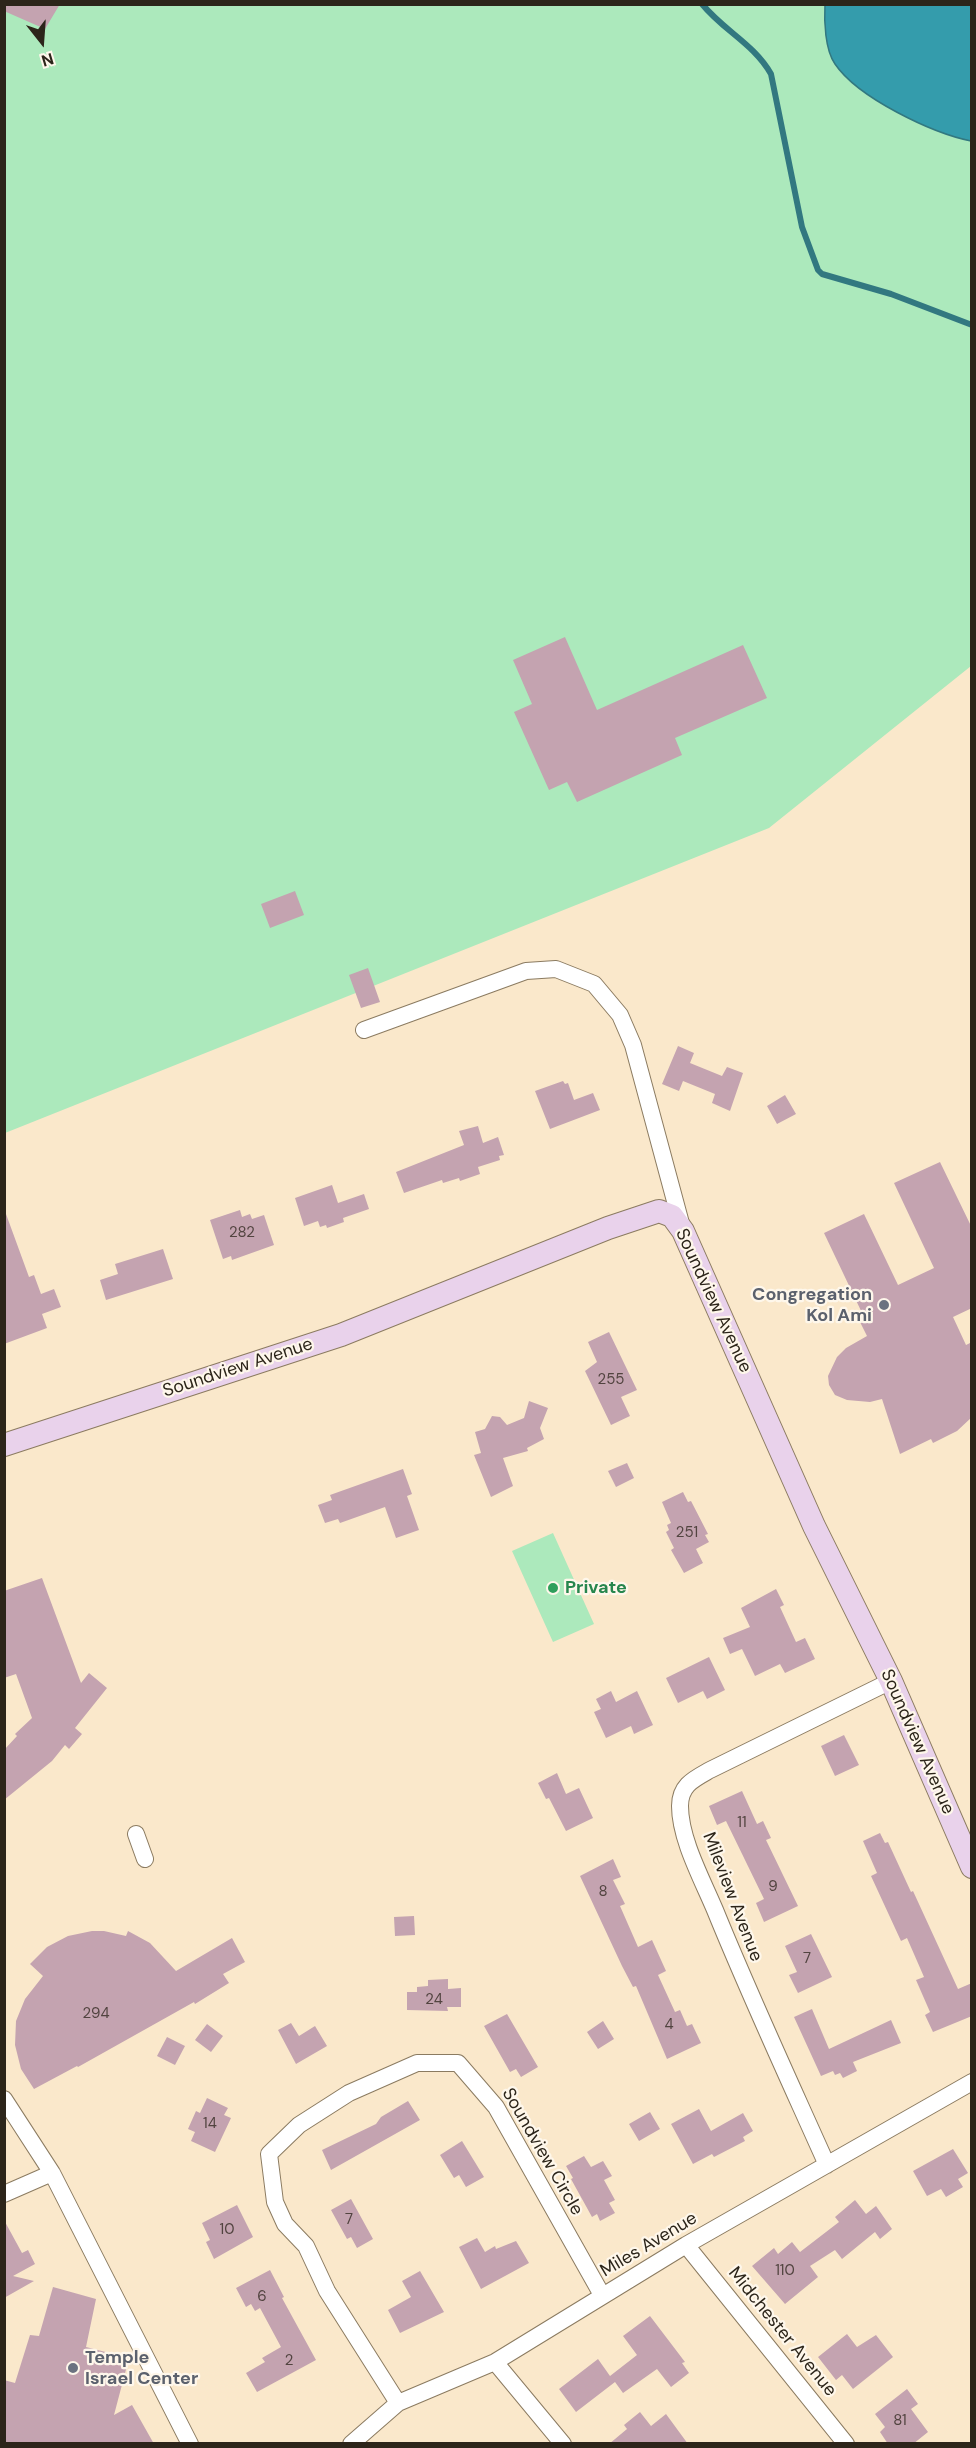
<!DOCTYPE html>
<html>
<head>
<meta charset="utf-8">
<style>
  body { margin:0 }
  #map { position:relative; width:976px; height:2448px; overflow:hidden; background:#fae8cb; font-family:"DM Sans",sans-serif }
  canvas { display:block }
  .frame { position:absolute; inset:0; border:6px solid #2c251a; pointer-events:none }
  .north { position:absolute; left:12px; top:12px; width:60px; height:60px; -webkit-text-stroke:4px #fef7eb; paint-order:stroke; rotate:163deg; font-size:16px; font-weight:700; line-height:24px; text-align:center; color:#2c251a }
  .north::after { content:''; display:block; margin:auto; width:21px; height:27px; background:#2c251a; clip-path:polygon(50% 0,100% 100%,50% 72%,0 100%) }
</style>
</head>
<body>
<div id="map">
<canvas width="976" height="2448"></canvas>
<div class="frame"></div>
<div class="north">N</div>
</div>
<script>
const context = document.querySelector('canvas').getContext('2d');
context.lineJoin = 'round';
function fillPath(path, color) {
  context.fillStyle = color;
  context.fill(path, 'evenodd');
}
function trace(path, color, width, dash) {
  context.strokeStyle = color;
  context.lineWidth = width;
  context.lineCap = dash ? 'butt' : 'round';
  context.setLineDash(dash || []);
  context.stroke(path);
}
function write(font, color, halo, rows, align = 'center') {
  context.font = font + ' "DM Sans",sans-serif';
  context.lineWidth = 4.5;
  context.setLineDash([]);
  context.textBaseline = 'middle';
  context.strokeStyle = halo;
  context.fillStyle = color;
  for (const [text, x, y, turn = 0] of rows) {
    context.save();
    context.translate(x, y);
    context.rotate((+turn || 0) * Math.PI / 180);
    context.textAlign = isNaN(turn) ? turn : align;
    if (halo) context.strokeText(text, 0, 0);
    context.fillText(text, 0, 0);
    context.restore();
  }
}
fillPath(new Path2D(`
  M 5,5 L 971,5 L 971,666 L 769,828 L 5,1133 Z
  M 553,1533 L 594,1624 L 553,1642 L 512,1551 Z`), '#ace9bc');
const water = new Path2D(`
  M 825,4 L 971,5 L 971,141 C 932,133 858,98 835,64 C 825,50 824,21 825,4 Z`);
fillPath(water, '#349cac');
trace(water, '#327880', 1.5);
trace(new Path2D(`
  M 702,4 C 724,31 754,44 771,74 L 802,227 L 818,270 L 822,274 L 891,294 L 972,325`), '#327880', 6);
fillPath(new Path2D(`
  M 4,4 L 60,4 L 45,29 L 4,11 Z
  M 565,637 L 597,710 L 743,645 L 767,698 L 675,738 L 682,755 L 577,802 L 567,782 L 549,790 L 514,712 L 532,704 L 513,660 Z
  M 295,891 L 304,915 L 270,928 L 261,904 Z
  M 368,968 L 380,1002 L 361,1008 L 349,975 Z
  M 678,1046 L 694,1053 L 690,1063 L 722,1076 L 727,1067 L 743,1073 L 730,1111 L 712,1103 L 715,1094 L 683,1081 L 679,1091 L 662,1084 Z
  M 563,1081 L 565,1084 L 568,1083 L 574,1100 L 593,1093 L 600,1110 L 550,1129 L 535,1091 Z
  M 785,1095 L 796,1114 L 777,1124 L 767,1106 Z
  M 478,1126 L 483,1143 L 498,1137 L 504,1155 L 499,1156 L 500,1160 L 478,1167 L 480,1174 L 460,1181 L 459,1178 L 443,1183 L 442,1180 L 404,1193 L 396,1172 L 464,1145 L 459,1131 Z
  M 940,1162 L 972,1228 L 972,1308 L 953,1317 L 966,1345 L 972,1342 L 972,1417 L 957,1431 L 933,1443 L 931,1439 L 900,1454 L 882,1399 L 870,1402 L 847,1400 L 835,1395 L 829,1385 L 828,1376 L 837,1357 L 846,1348 L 867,1336 L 858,1318 L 863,1315 L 824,1233 L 864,1214 L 898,1285 L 934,1268 L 894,1183 Z
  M 332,1185 L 338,1203 L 364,1194 L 369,1209 L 343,1218 L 344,1222 L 327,1228 L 326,1225 L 320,1227 L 318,1221 L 304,1226 L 295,1198 Z
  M 240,1210 L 242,1217 L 250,1214 L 252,1219 L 264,1215 L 274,1245 L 232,1260 L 231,1256 L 223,1259 L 210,1220 Z
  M 6,1214 L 29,1277 L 34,1275 L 41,1294 L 54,1289 L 61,1307 L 42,1314 L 47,1328 L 4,1344 L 4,1215 Z
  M 163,1249 L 173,1279 L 106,1300 L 100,1280 L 118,1274 L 115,1264 Z
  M 609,1332 L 637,1390 L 621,1397 L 630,1416 L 611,1425 L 585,1371 L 597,1362 L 588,1342 Z
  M 529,1401 L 548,1408 L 540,1428 L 544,1439 L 527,1448 L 528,1451 L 503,1458 L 513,1486 L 491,1497 L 474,1455 L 481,1453 L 475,1432 L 485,1429 L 492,1416 L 500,1417 L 507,1425 L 524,1418 Z
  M 627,1463 L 634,1478 L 616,1487 L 608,1471 Z
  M 403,1469 L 412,1494 L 407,1496 L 419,1530 L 396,1538 L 385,1507 L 340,1523 L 338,1519 L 325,1523 L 318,1505 L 332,1500 L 330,1495 Z
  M 683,1492 L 688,1502 L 691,1501 L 708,1534 L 705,1535 L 709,1542 L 696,1549 L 703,1563 L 684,1573 L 671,1550 L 674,1548 L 666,1532 L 669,1530 L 667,1525 L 671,1523 L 662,1502 Z
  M 42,1578 L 81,1683 L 89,1673 L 107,1688 L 75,1728 L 82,1734 L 69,1749 L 65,1745 L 52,1761 L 4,1800 L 4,1750 L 17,1736 L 15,1734 L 32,1718 L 16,1674 L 4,1678 L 4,1591 Z
  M 776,1589 L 784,1605 L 780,1607 L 796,1642 L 805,1638 L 815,1659 L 785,1673 L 780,1664 L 755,1676 L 742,1649 L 730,1654 L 723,1638 L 750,1627 L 741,1608 Z
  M 709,1657 L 725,1690 L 707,1699 L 703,1691 L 678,1703 L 666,1678 Z
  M 611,1691 L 616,1702 L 637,1691 L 653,1725 L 634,1734 L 631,1726 L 606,1738 L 594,1712 L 601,1709 L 596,1699 Z
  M 844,1735 L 859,1765 L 835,1776 L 821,1746 Z
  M 557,1773 L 566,1794 L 579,1788 L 593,1818 L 566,1831 L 549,1798 L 546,1799 L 538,1783 Z
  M 742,1791 L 757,1824 L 763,1821 L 771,1838 L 766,1840 L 798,1906 L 764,1922 L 756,1903 L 764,1899 L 726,1821 L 717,1825 L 709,1806 Z
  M 880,1833 L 885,1843 L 888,1842 L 911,1892 L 913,1891 L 958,1989 L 972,1983 L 972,2016 L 933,2032 L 925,2015 L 930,2012 L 916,1980 L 924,1977 L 907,1938 L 901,1941 L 871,1876 L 877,1873 L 863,1841 Z
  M 613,1859 L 621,1877 L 613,1880 L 625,1904 L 620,1906 L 638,1947 L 652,1940 L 666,1971 L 658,1975 L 675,2012 L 680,2010 L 687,2026 L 692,2024 L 701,2043 L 667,2059 L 636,1986 L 633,1987 L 622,1966 L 580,1876 Z
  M 414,1916 L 415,1935 L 395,1936 L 394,1917 Z
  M 92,1931 L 104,1931 L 126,1936 L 128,1931 L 150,1943 L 176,1971 L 232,1938 L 245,1962 L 223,1974 L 229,1983 L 195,2004 L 194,2002 L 78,2067 L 77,2066 L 34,2089 L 21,2069 L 15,2045 L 16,2021 L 25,1999 L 43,1976 L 30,1964 L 47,1947 L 68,1936 Z
  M 811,1934 L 832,1977 L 798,1993 L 789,1975 L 797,1972 L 785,1946 Z
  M 448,1979 L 448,1989 L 461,1988 L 461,2007 L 447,2007 L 448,2011 L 407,2010 L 407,1992 L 417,1992 L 417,1987 L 428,1986 L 428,1980 Z
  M 812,2009 L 829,2049 L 891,2020 L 901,2043 L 853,2062 L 857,2071 L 843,2078 L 840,2073 L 835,2075 L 833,2071 L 821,2076 L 794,2017 Z
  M 507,2014 L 538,2067 L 521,2077 L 516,2069 L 510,2072 L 484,2026 Z
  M 603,2021 L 614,2039 L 598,2049 L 587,2032 Z
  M 291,2023 L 299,2036 L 315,2026 L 327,2046 L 296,2064 L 278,2030 Z
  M 207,2024 L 223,2036 L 211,2052 L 195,2040 Z
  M 167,2037 L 185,2046 L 175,2065 L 157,2056 Z
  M 207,2098 L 228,2108 L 224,2115 L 231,2118 L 215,2152 L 191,2141 L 195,2132 L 188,2129 L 196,2111 L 200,2113 Z
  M 408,2101 L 420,2120 L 331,2170 L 322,2150 L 376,2124 L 381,2117 Z
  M 699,2109 L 711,2131 L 743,2113 L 753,2131 L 743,2137 L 745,2141 L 714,2157 L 712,2154 L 693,2164 L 671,2124 Z
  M 650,2112 L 660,2129 L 639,2141 L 629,2124 Z
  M 462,2141 L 484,2177 L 466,2187 L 459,2175 L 454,2178 L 440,2155 Z
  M 953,2149 L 968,2173 L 958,2179 L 963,2187 L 946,2197 L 941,2189 L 927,2196 L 913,2171 Z
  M 584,2156 L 591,2167 L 603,2161 L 612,2176 L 604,2180 L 615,2200 L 609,2203 L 615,2213 L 600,2221 L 597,2214 L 592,2217 L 571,2179 L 573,2178 L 566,2166 Z
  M 351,2199 L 373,2239 L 357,2248 L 351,2237 L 347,2239 L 331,2210 Z
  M 855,2200 L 866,2214 L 876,2206 L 892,2229 L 880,2239 L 875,2232 L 842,2259 L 835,2250 L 810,2266 L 818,2277 L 785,2304 L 752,2266 L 774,2248 L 778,2254 L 792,2242 L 800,2252 L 839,2222 L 835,2217 Z
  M 237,2205 L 253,2237 L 214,2259 L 206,2242 L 210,2240 L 202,2223 Z
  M 4,2220 L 22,2253 L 28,2250 L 35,2264 L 13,2276 L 34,2281 L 4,2298 Z
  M 477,2238 L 485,2252 L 495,2246 L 496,2249 L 516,2241 L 529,2263 L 481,2289 L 459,2247 Z
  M 270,2270 L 284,2297 L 282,2298 L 316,2360 L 257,2392 L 246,2373 L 265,2362 L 262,2358 L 281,2347 L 260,2308 L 255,2311 L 251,2304 L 246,2307 L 236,2288 Z
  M 420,2271 L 444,2312 L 400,2333 L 388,2310 L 411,2297 L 402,2281 Z
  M 53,2287 L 96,2299 L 86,2347 L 129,2358 L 114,2415 L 132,2405 L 154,2444 L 4,2444 L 4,2380 L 15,2383 L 30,2335 L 39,2336 Z
  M 650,2316 L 685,2362 L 682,2363 L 689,2373 L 671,2387 L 657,2369 L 623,2393 L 615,2382 L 576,2412 L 559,2389 L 598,2359 L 610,2376 L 637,2355 L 623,2336 Z
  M 847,2334 L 857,2347 L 876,2335 L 893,2357 L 853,2389 L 842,2375 L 836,2380 L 818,2357 Z
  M 907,2389 L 918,2404 L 911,2409 L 928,2432 L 913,2444 L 888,2444 L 880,2432 L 885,2427 L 875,2414 Z
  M 640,2412 L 651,2426 L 666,2414 L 688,2444 L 609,2444 L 627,2429 L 624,2425 Z`), '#c4a3b0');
const street = new Path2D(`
  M 364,1030 L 526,971 L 556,969 L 594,984 L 620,1015 L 633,1045 L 682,1227
  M 136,1834 L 145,1859
  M 4,2099 L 52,2173
  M 827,2165 C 789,2080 750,1996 715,1910 C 702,1879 680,1839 680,1806 C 680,1785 694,1779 710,1770 L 891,1681
  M 4,2194 L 52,2173 L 190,2444
  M 686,2245 L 846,2444
  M 495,2362 L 563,2444
  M 398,2403 L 327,2291 L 306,2246 L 285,2224 L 275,2202 L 269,2154 L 299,2125 L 349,2093 L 417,2063 L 458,2063 L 496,2107 L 602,2295
  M 351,2444 L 398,2403 L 495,2362 L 686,2245 L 972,2082`);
const secondary = new Path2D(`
  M 4,1445 L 341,1335 L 608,1228 L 659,1211 L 672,1216 L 683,1231 L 814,1526 L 891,1681 L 972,1867`);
trace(street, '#8b7b61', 18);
trace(secondary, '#8b7b61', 24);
trace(street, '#fff', 16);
trace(secondary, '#e9d2eb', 22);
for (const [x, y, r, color] of [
  [884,1305,6,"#6b7280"],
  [553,1588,6,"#2e9e5b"],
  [73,2368,6,"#6b7280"]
]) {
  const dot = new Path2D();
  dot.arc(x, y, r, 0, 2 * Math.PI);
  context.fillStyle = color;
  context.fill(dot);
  trace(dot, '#fef7eb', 2);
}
write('15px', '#524440', null, [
  ["282",242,1233],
  ["255",611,1380],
  ["251",687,1533],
  ["11",742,1823],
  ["9",773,1887],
  ["8",603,1892],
  ["7",807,1959],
  ["24",434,2000],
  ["294",96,2014],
  ["4",669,2025],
  ["14",210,2124],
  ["7",349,2220],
  ["10",227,2230],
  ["110",785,2271],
  ["6",262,2297],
  ["2",289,2361],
  ["81",900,2421]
]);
write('bold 18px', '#5b616d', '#fef7eb', [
  ["Congregation",872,1295],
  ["Kol Ami",872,1316],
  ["Temple",85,2358,"left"],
  ["Israel Center",85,2379,"left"]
], 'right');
write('18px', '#2c251a', '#fef7eb', [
  ["Soundview Avenue",713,1301,65],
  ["Soundview Avenue",238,1368,-18],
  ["Soundview Avenue",917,1742,66],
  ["Mileview Avenue",732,1897,69],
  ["Soundview Circle",542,2152,60],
  ["Miles Avenue",649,2245,-31],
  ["Midchester Avenue",782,2332,51]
]);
write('bold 18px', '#27864d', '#fef7eb', [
  ["Private",565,1588]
], 'left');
</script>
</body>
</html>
